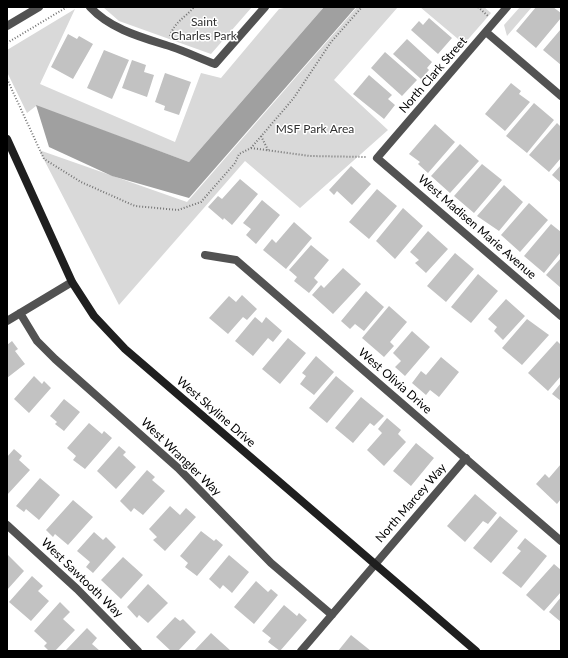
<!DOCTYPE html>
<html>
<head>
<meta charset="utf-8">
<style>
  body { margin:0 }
  #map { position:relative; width:568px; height:658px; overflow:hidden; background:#fff; font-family:Lato,sans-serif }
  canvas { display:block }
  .frame { position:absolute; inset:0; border:8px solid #000; pointer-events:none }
</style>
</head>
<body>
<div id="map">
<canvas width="568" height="658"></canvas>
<div class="frame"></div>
</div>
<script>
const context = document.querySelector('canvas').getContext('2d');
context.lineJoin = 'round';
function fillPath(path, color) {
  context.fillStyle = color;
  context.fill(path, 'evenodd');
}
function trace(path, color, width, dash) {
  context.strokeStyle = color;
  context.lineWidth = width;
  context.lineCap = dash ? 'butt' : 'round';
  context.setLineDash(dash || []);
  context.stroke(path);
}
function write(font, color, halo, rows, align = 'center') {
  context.font = font + ' Lato,sans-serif';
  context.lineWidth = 3;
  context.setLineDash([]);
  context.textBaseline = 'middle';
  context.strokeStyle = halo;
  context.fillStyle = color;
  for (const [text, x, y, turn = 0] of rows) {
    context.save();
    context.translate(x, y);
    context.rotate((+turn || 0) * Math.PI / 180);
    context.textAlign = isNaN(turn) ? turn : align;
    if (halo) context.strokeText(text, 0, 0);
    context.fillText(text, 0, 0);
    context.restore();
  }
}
fillPath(new Path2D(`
  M 103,7 L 252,7 L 211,54 L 119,21 Z
  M 289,7 L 324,7 L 189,162 L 36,106 L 27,113 L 7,72 L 7,50 L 75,9 L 40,84 L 175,142 L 201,73 L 221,78 L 279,9 Z
  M 357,7 L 398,7 L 334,80 L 388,130 L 300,208 L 245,161 L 119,305 L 39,150 L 187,202 Z
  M 420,7 L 484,7 L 491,13 L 464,44 Z
  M 520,7 L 532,7 L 507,36 L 504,25 Z`), '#d9d9d9');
fillPath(new Path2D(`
  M 324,7 L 356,7 L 189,198 L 112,176 L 49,147 L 36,105 L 189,162 Z`), '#a0a0a0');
fillPath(new Path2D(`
  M 536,7 L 553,7 L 561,13 L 561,18 L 536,48 L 516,31 Z
  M 429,18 L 452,38 L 438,54 L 411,30 L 419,21 L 423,25 Z
  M 561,29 L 561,65 L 543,50 Z
  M 68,34 L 77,39 L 79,36 L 93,44 L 73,79 L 51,67 Z
  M 407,39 L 432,62 L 427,68 L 429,70 L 421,79 L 393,54 Z
  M 104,50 L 129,60 L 112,99 L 87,88 Z
  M 385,52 L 417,80 L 402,96 L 371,68 Z
  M 132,60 L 146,65 L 144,72 L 154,75 L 147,97 L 122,88 Z
  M 165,73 L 191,82 L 179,115 L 164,110 L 165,106 L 155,102 Z
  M 369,75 L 392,95 L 388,99 L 395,105 L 384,119 L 353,94 Z
  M 511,83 L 521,91 L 519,94 L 530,102 L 505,131 L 485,114 Z
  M 534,103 L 554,120 L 527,153 L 506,136 Z
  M 557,123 L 561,127 L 561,158 L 549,172 L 529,155 Z
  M 435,124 L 455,142 L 428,173 L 418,164 L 420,162 L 409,154 Z
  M 460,144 L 479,161 L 450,193 L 431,176 Z
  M 482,164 L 502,180 L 474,213 L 454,196 Z
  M 561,165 L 561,183 L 552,175 Z
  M 351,166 L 371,184 L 352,205 L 337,191 L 334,195 L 329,190 Z
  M 240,179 L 258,194 L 232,225 L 224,218 L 223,220 L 208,207 L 218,196 L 222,199 Z
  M 504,185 L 523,202 L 499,231 L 477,216 Z
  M 377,189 L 397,206 L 369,239 L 349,222 Z
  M 262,200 L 280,215 L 256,244 L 246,235 L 251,229 L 243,223 Z
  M 529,203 L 548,220 L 520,252 L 501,235 Z
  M 403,208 L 423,226 L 395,259 L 376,241 Z
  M 294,222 L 312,238 L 286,269 L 263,250 L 272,239 L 276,243 Z
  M 551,224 L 561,232 L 561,252 L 544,273 L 524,256 Z
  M 428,231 L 448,249 L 426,273 L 415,263 L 419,260 L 410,252 Z
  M 311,245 L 329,260 L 314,278 L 318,282 L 309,293 L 294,281 L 297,277 L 289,270 Z
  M 455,253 L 474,269 L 446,302 L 427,286 Z
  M 561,258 L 561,288 L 546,275 Z
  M 343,268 L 361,284 L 333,314 L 312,295 L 321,285 L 324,288 Z
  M 478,274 L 498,291 L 471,323 L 451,307 Z
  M 366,291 L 384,307 L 364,331 L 355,324 L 350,329 L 341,321 Z
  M 242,295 L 257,309 L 247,320 L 243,317 L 228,334 L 209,318 L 229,296 L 236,302 Z
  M 506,299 L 525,316 L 503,340 L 494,331 L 497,327 L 488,319 Z
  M 389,306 L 407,322 L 390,342 L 394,346 L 384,357 L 362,338 Z
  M 255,317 L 262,323 L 266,317 L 282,331 L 273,342 L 268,338 L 253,356 L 235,341 Z
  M 527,319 L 549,335 L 522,365 L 502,348 Z
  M 412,331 L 430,347 L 405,376 L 395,367 L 401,361 L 393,353 Z
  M 288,338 L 306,353 L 280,384 L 262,369 Z
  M 12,341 L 18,349 L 15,351 L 25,364 L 7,378 L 7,345 Z
  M 557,341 L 561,345 L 561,376 L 548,391 L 528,373 Z
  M 316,356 L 334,372 L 314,395 L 300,384 L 306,376 L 302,373 Z
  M 441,357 L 459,372 L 439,397 L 430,390 L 426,395 L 412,383 L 421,371 L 426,375 Z
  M 34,376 L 42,384 L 44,381 L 51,388 L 29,413 L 14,399 Z
  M 336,376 L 354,391 L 327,423 L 309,408 Z
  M 561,383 L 561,401 L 552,394 Z
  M 361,397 L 384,416 L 374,426 L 370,423 L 353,443 L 335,428 Z
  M 64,399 L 80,412 L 64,431 L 55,424 L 57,422 L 50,416 Z
  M 387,418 L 401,430 L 398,434 L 406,442 L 384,466 L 367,450 L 382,433 L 378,429 Z
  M 89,423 L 102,434 L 104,431 L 112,438 L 85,469 L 73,460 L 76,456 L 67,448 Z
  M 416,443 L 434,458 L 411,486 L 393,471 Z
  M 119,446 L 126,452 L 123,455 L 136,467 L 116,489 L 97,471 Z
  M 14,449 L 22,456 L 19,460 L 30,470 L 7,495 L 7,457 Z
  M 561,464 L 561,499 L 557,504 L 536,484 L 545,474 L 549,478 Z
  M 147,470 L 155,477 L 152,480 L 165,491 L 143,515 L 134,508 L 131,512 L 120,501 Z
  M 40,478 L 60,495 L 39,520 L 26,509 L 24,512 L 16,506 Z
  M 475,494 L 497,513 L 488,524 L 483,521 L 465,542 L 447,526 Z
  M 73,500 L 93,517 L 68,545 L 55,534 L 53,537 L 46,530 Z
  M 170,506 L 180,515 L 186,508 L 196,517 L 165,551 L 153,540 L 157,537 L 149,529 Z
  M 500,516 L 518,531 L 491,563 L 473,548 Z
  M 201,531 L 214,541 L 216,539 L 223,545 L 197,576 L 185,567 L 188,563 L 180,556 Z
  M 94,532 L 103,540 L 106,537 L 116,547 L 93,573 L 86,567 L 90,562 L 77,551 Z
  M 525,538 L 547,556 L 521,588 L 502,573 L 521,551 L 517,548 Z
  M 7,554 L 24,571 L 7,590 Z
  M 229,555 L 249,572 L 232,593 L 223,585 L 220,589 L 209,579 Z
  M 123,557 L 143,575 L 121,599 L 101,580 Z
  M 554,564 L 561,570 L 561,592 L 544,611 L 526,595 Z
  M 32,576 L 43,586 L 38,591 L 49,601 L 31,621 L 9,602 Z
  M 256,581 L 268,592 L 271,589 L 278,595 L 254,624 L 234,607 Z
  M 148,584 L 168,603 L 148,623 L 139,615 L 137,618 L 127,607 Z
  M 561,597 L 561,622 L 549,612 Z
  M 60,602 L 70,612 L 63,619 L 75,630 L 55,651 L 49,651 L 44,646 L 47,643 L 34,631 Z
  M 284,605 L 297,616 L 299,613 L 307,620 L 280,651 L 268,642 L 271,638 L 262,631 Z
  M 175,617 L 180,621 L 183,619 L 196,632 L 178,651 L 171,651 L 156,637 Z
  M 87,628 L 97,638 L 92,644 L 100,651 L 65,651 Z
  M 211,633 L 231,651 L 194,651 Z
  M 351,635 L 371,651 L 338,651 Z`), '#c2c2c2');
trace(new Path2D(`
  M 478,7 L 488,16
  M 170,36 C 175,21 184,19 194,7
  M 7,43 L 67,7
  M 7,79 L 44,159 L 81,182 L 135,206 L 178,210 L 201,202 L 235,163 L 239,154 L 251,148 L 293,99 L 331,42 L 362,7
  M 261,136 L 268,150
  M 251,148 L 310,156 L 367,157`), '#747474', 2, [1, 2]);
trace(new Path2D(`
  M 90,7 C 111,30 144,38 172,47 C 187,52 201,59 215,64 L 265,7
  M 507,7 L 377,158 L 561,316
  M 7,26 L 39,7
  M 486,32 L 561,96
  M 205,255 L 236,260 L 561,541
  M 20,313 L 37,341 L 55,359 L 178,468 L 271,563 L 332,615
  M 7,321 L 72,282
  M 7,525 L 77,589 L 138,651
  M 301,651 L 466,458`), '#525252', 8);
trace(new Path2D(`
  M 7,139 L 72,282 L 94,316 L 125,349 L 476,651`), '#1f1f1f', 8);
write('12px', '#303030', '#fff', [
  ["Saint",204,22],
  ["Charles Park",204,36],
  ["MSF Park Area",315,129]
]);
write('12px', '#000', '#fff', [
  ["North Clark Street",433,75,-49],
  ["West Madisen Marie Avenue",477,227,41],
  ["West Olivia Drive",395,381,41],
  ["West Skyline Drive",216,412,41],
  ["West Wrangler Way",181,457,44],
  ["North Marcey Way",411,503,-49],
  ["West Sawtooth Way",82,578,44]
]);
</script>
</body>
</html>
